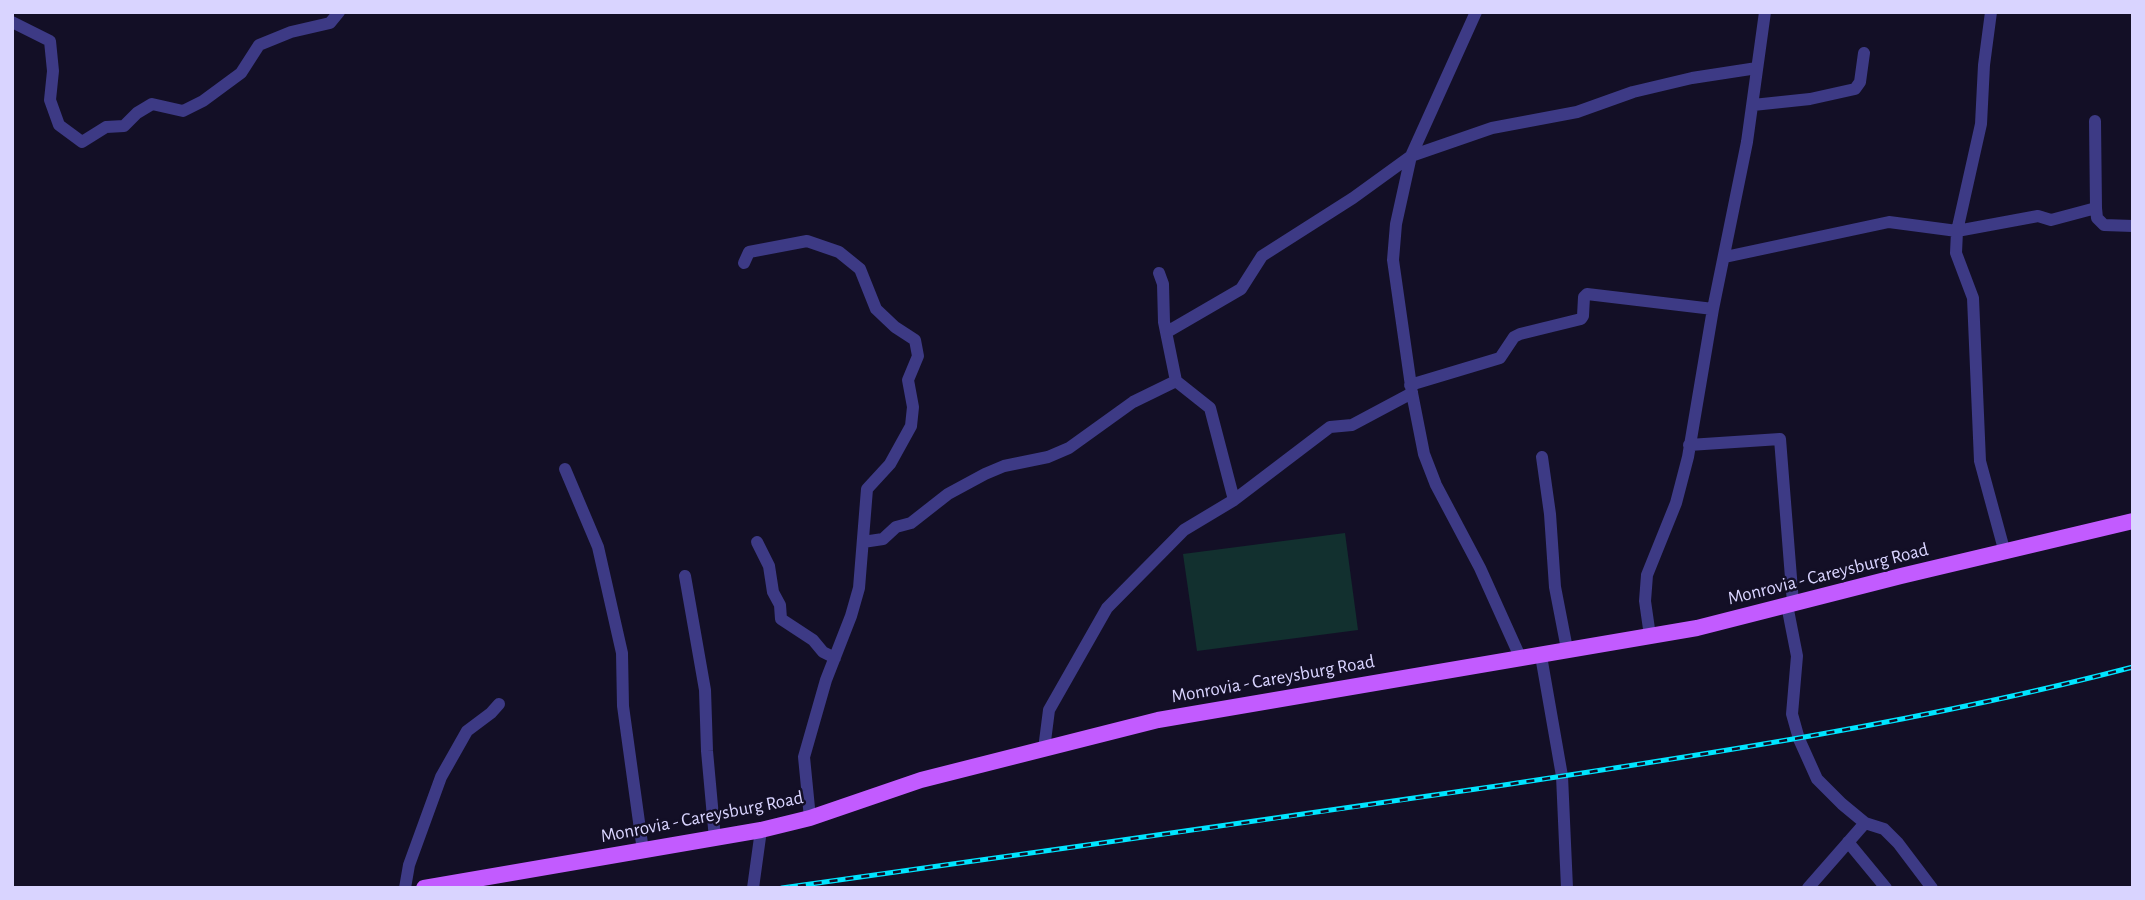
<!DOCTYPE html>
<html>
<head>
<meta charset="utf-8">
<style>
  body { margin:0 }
  #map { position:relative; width:2145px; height:900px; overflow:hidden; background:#130f26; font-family:"Alegreya Sans",sans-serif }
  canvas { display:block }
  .frame { position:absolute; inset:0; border:14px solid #d9d4ff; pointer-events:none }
</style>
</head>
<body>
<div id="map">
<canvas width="2145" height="900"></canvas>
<div class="frame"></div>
</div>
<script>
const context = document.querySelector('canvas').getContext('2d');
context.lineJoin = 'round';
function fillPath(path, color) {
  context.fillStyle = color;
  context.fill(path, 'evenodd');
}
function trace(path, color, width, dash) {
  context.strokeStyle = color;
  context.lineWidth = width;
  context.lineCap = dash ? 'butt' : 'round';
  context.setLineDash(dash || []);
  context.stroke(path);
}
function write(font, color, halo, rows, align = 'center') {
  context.font = font + ' "Alegreya Sans",sans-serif';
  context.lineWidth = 5;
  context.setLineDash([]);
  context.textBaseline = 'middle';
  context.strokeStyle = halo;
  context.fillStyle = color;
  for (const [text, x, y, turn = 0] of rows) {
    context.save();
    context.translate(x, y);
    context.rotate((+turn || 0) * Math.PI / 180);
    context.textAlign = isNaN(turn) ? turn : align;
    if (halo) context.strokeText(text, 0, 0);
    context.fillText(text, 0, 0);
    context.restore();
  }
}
fillPath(new Path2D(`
  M 1345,533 L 1358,630 L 1197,651 L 1183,554 Z`), '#12302f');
trace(new Path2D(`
  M 1476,12 L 1411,156 L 1396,224 L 1393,260 L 1412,393 L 1424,454 L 1436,485 L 1480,568 L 1521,659
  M 1991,12 L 1984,65 L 1981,124 L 1957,231 L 1956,253 L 1973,298 L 1980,461 L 2005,553
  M 12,22 L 50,41 L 53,71 L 50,100 L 59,125 L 82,142 L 106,127 L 124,126 L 137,113 L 152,104 L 183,111 L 203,101 L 241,73 L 259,45 L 291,32 L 330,23 L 339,12
  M 1753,105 L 1810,99 L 1855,89 L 1860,82 L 1864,53
  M 2096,208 L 2097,218 L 2104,225 L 2133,226
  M 1725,257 L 1889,222 L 1957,231 L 2038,216 L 2051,220 L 2096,208 L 2095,121
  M 744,263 L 749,252 L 807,241 L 839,252 L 860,269 L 876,309 L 895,327 L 915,340 L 918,356 L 908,380 L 913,407 L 911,426 L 890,464 L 867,489 L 859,588 L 851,616 L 826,680 L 804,757 L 810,818
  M 1167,332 L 1241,289 L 1262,256 L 1353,198 L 1411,156 L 1492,128 L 1577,112 L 1633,92 L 1692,78 L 1757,68
  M 1176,381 L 1210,408 L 1234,500
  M 1410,385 L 1500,358 L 1514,337 L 1520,334 L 1581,319 L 1583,316 L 1584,297 L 1587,294 L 1713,309
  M 1689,445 L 1780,439 L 1793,603
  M 1542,457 L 1550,514 L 1555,587 L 1567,649
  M 565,469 L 598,547 L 622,653 L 623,706 L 643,851
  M 757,542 L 769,566 L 773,592 L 780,605 L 781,619 L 813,640 L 823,652 L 835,658
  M 863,542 L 883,539 L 896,527 L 911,523 L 948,494 L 985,474 L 1004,466 L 1048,457 L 1069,448 L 1133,402 L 1176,381 L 1164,322 L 1163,284 L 1159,273
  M 685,576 L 705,690 L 707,751 L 715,839
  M 1787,605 L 1797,656 L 1792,714 L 1799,739 L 1817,779 L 1842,804 L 1865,823 L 1808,888
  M 1650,636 L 1645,601 L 1647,575 L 1676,503 L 1688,457 L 1713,309 L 1747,142 L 1765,12
  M 1541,656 L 1562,776 L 1567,888
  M 1044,749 L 1049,710 L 1107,608 L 1184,530 L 1234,500 L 1330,427 L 1352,425 L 1412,393
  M 1865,823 L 1884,829 L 1898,843 L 1932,888
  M 1848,842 L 1886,888
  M 405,888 L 409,865 L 441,777 L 467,731 L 491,713 L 499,704
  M 753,888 L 761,830`), '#3d3a85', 12);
trace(new Path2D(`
  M 424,888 L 761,830 L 810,818 L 921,780 L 1158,720 L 1697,628 L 1901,576 L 2133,521`), '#c25bff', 16);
const rail = new Path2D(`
  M 782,888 C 1023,854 1263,821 1504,785 C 1715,753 1926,721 2133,667`);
trace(rail, '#00e5ff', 5);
trace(rail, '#130f26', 2.5, [8]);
write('19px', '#d9d4ff', '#130f26', [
  ["Monrovia - Careysburg Road",1828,574,-14],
  ["Monrovia - Careysburg Road",1273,679,-10],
  ["Monrovia - Careysburg Road",702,817,-11]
]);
</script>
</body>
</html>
